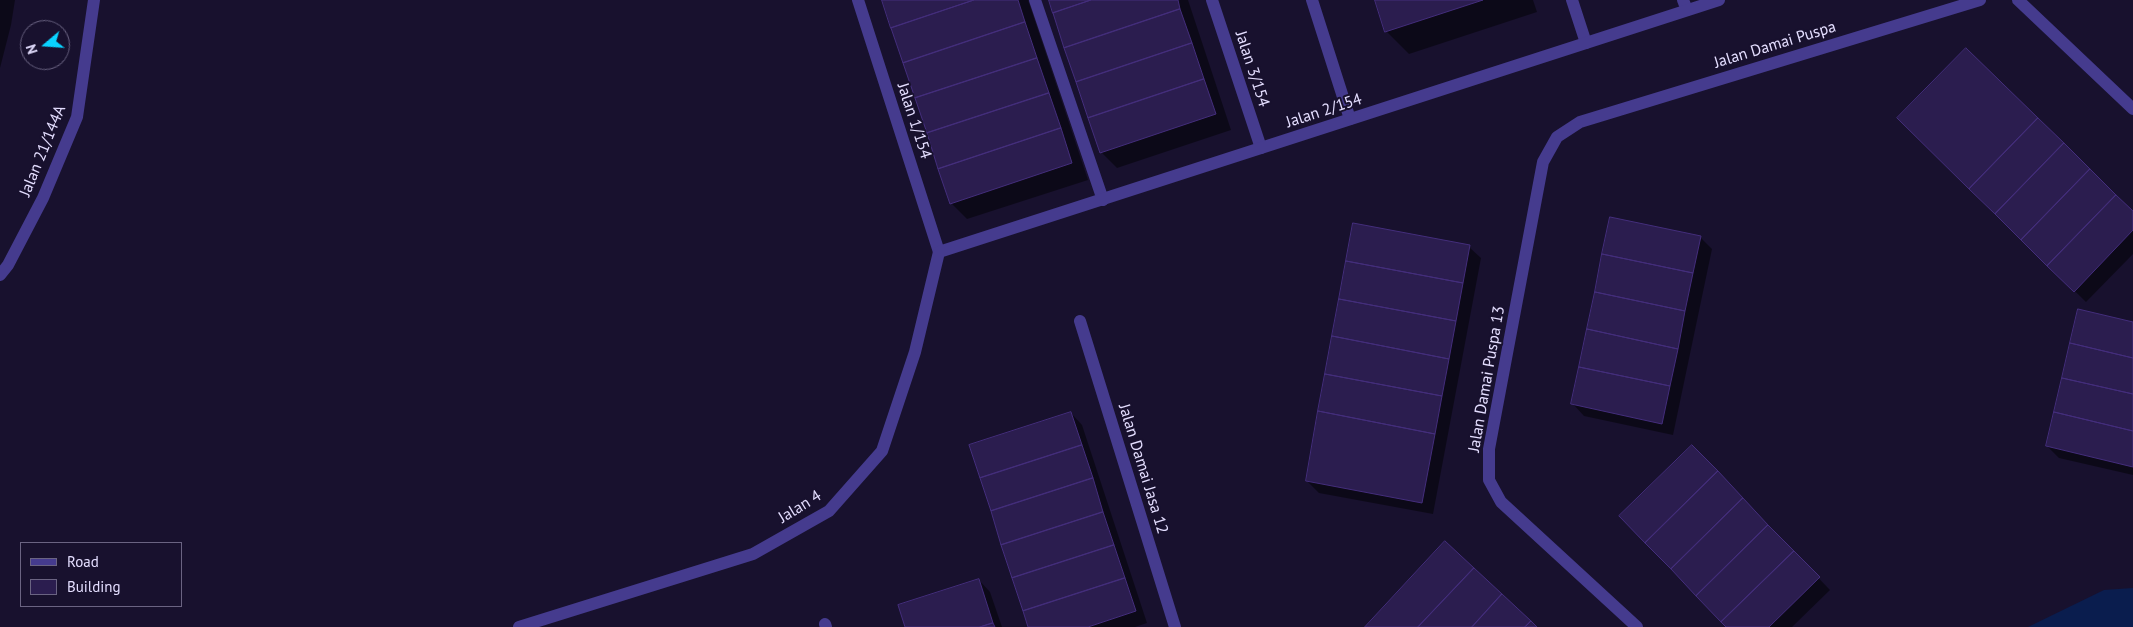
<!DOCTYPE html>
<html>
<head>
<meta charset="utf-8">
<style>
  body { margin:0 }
  #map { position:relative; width:2133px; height:627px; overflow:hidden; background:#18112e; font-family:"PT Sans",sans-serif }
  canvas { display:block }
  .legend { position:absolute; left:20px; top:542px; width:162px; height:65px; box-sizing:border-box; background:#18112e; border:1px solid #6a6382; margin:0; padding:6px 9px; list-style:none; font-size:15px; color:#e4deff }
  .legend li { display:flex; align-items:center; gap:10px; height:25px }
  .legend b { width:25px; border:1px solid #6a6382 }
  .north { position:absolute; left:20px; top:20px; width:50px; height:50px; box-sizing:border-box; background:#18112e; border:1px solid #6a6382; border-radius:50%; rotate:252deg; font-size:14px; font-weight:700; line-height:20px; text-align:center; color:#e4deff }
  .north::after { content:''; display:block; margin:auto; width:18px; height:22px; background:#0ad3ff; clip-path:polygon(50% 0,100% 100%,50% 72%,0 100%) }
</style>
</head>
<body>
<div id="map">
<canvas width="2133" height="627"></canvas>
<ul class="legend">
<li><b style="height:6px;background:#453b8e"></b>Road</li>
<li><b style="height:14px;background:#2b1d4f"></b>Building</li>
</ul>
<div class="north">N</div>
</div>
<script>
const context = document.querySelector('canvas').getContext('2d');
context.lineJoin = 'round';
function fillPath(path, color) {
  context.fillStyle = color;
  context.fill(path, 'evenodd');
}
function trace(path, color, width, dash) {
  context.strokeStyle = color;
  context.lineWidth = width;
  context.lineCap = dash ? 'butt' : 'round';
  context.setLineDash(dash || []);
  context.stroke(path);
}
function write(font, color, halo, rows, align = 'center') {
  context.font = font + ' "PT Sans",sans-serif';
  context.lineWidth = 4;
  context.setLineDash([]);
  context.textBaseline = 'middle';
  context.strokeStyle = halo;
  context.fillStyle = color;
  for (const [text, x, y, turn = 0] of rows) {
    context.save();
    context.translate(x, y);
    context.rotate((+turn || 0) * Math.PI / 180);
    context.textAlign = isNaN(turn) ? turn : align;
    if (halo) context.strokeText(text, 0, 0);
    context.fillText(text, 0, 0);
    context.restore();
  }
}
fillPath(new Path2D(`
  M 2133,588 L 2133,627 L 2028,627 L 2104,590 Z`), '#0a1d4e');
fillPath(new Path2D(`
  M 0,0 L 15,0 L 11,25 L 0,68 Z
  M 883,0 L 1028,0 L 1088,180 L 967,219 L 951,203 Z
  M 1050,0 L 1188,0 L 1231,130 L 1117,168 L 1101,152 Z
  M 1376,0 L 1533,0 L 1537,12 L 1409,54 L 1386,31 Z
  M 1899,118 L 2133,213 L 2133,254 L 2086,302 Z
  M 1700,237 L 1712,249 L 1673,435 L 1584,416 L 1573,404 Z
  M 1469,247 L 1481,258 L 1433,514 L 1319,493 L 1307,481 Z
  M 2133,323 L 2133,475 L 2059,458 L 2047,446 Z
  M 1071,413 L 1082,425 L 1147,623 L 1135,627 L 1029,627 Z
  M 1703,458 L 1830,590 L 1792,627 L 1728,627 Z
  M 979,580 L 990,592 L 1002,627 L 906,627 Z`), '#0007');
const building = new Path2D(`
  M 882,0 L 974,0 L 891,28 Z
  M 974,0 L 1018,0 L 1025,22 L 903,63 L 891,28 Z
  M 1049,0 L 1091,0 L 1053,13 Z
  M 1091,0 L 1178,0 L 1180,9 L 1064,48 L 1053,13 Z
  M 1375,0 L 1483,0 L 1385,32 Z
  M 1180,9 L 1192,43 L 1076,82 L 1064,48 Z
  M 1025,22 L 1037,58 L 915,98 L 903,63 Z
  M 1192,43 L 1204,79 L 1088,118 L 1076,82 Z
  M 1966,48 L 2038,118 L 1969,189 L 1897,118 Z
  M 1037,58 L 1049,93 L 927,133 L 915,98 Z
  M 1204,79 L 1216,114 L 1100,153 L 1088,118 Z
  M 1049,93 L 1061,128 L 938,169 L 927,133 Z
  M 2038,118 L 2064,143 L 1995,214 L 1969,189 Z
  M 1061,128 L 1072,163 L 950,204 L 938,169 Z
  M 2064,143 L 2090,169 L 2021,240 L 1995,214 Z
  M 2090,169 L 2116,195 L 2047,266 L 2021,240 Z
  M 2116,195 L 2133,211 L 2133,230 L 2074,292 L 2047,266 Z
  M 1610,217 L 1701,236 L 1693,273 L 1602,254 Z
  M 1353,223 L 1470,245 L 1463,283 L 1346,261 Z
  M 1602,254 L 1693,273 L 1685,311 L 1595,292 Z
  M 1346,261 L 1463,283 L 1456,321 L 1339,299 Z
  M 1595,292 L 1685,311 L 1678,349 L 1587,329 Z
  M 1339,299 L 1456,321 L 1449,359 L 1332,336 Z
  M 2078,309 L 2133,322 L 2133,358 L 2070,343 Z
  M 1587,329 L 1678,349 L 1670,386 L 1579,367 Z
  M 1332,336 L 1449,359 L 1442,396 L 1325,374 Z
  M 2070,343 L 2133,358 L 2133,394 L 2062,378 Z
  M 1579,367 L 1670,386 L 1662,424 L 1571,404 Z
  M 1325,374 L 1442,396 L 1435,434 L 1318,411 Z
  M 2062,378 L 2133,394 L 2133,431 L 2054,412 Z
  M 1318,411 L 1435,434 L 1422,503 L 1306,481 Z
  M 1071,412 L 1082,445 L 980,478 L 969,445 Z
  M 2054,412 L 2133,431 L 2133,467 L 2046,446 Z
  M 1082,445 L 1093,478 L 991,511 L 980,478 Z
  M 1692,445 L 1718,471 L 1645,543 L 1619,516 Z
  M 1718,471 L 1743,498 L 1671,569 L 1645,543 Z
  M 1093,478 L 1103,512 L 1001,545 L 991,511 Z
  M 1743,498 L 1768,525 L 1696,596 L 1671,569 Z
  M 1103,512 L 1114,545 L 1012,578 L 1001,545 Z
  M 1768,525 L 1794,551 L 1721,622 L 1696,596 Z
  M 1445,541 L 1474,568 L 1418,627 L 1365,627 Z
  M 1114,545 L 1125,578 L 1023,611 L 1012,578 Z
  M 1794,551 L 1820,577 L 1769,627 L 1726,627 L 1721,622 Z
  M 1474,568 L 1502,594 L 1472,627 L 1418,627 Z
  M 1125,578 L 1136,611 L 1088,627 L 1028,627 L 1023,611 Z
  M 979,579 L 993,623 L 980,627 L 905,627 L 898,605 Z
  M 1502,594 L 1531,621 L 1525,627 L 1472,627 Z
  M 1531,621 L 1537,627 L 1525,627 Z
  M 993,623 L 995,627 L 980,627 Z`);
fillPath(building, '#2b1d4f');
trace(building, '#442e7c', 1);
trace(new Path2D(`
  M 1035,0 L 1103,200
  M 1572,0 L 1586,43
  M 1683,0 L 1687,10`), '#453b8e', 12);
trace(new Path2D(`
  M 858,0 L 939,252
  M 1212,0 L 1261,148
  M 1312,0 L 1350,119
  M 2018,0 L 2133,109
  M 0,275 L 8,265 L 43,198 L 77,117 L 94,0
  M 1080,321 L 1175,627
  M 825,624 L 826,627
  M 1637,627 L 1501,502 L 1489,480 L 1489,449 L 1543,162 L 1557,137 L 1580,122 L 1980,0`), '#453b8e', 12);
trace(new Path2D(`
  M 519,627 L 753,554 L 829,511 L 882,451 L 915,352 L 939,252 L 1719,0`), '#453b8e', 12);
write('16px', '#e4deff', '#18112e', [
  ["Jalan Damai Puspa",1775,45,-17],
  ["Jalan 3/154",1252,69,72],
  ["Jalan 2/154",1324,111,-18],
  ["Jalan 1/154",914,121,72],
  ["Jalan 21/144A",43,151,-68],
  ["Jalan Damai Puspa 13",1487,379,-80],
  ["Jalan Damai Jasa 12",1143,469,73],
  ["Jalan 4",800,507,-32]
]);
</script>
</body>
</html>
